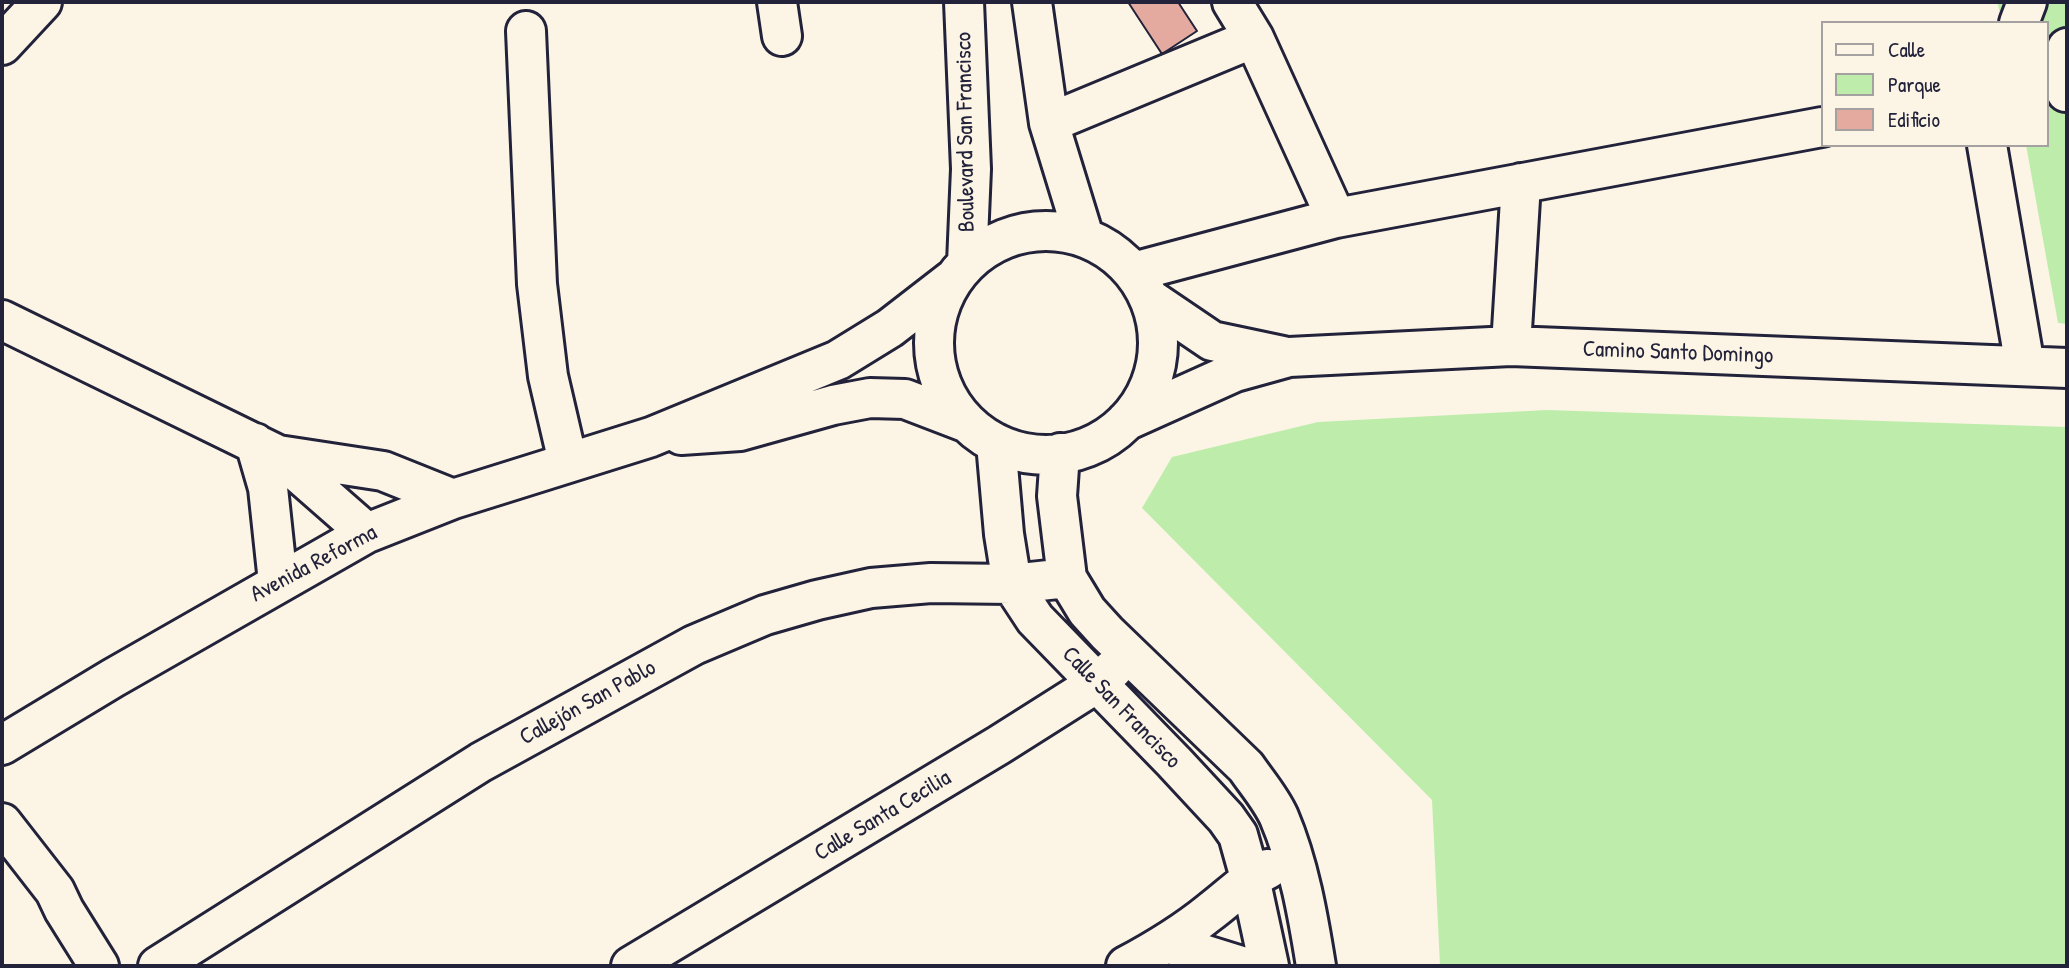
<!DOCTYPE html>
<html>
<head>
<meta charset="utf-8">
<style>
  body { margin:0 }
  #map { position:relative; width:2069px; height:968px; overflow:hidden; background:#fcf5e5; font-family:"Patrick Hand",sans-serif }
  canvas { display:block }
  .frame { position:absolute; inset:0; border:4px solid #22223b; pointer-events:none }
  .legend { position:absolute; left:1821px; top:21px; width:228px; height:126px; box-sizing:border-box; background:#fcf5e5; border:2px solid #a5a1a1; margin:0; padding:9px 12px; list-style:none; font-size:21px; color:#22223b }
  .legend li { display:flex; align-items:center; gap:14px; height:35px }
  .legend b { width:35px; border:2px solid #a5a1a1 }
</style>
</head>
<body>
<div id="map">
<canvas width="2069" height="968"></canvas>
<div class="frame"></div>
<ul class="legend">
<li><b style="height:9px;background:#fcf5e5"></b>Calle</li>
<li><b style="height:19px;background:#beedab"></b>Parque</li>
<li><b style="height:19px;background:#e4aa9f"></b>Edificio</li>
</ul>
</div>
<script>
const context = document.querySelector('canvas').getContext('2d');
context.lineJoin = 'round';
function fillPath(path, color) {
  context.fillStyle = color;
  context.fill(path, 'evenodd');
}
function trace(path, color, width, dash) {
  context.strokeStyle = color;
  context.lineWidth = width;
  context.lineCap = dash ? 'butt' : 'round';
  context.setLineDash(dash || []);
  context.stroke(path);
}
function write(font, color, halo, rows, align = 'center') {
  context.font = font + ' "Patrick Hand",sans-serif';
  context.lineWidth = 5;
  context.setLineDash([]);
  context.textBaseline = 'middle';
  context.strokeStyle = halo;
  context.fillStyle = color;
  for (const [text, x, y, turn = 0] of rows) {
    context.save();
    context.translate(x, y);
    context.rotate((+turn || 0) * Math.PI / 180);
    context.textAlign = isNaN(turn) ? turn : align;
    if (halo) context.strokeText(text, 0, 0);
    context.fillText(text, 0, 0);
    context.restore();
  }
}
fillPath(new Path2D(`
  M 1997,2 L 2067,2 L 2067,324 L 2058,323 L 2026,145 L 2046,145 L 2046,23 L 2003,23 Z
  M 1547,410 L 2067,427 L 2067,966 L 1440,966 L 1432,800 L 1142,508 L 1172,457 L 1318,422 Z`), '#beedab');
const building = new Path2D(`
  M 1128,2 L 1178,2 L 1197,31 L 1162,54 Z`);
fillPath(building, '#e4aa9f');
trace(building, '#22223b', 2);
const minor = new Path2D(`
  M 777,2 L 782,36
  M 964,2 L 971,169 L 967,263
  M 1032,2 L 1049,123 L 1084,237
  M 1232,2 L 1254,38 L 1336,218
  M 2019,23 L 2027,2
  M 526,31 L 537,284 L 548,376 L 568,462
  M 2,45 L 42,2
  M 2066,92 L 2067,48
  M 1049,123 L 1254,38
  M 1987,145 L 2025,366
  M934 343a112 112 0 1 1 224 0a112 112 0 1 1-224 0Z
  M 1133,272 L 1336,218 L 1822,127
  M 1150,299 L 1212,341 L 1283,356
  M 2,320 L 278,455 L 367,533
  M 1511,346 L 1521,183
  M 1126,421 L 1235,372 L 1289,357 L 1511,346 L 2067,368
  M 681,435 L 740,431 L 833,405 L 870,398 L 905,399 L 965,422
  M 255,443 L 268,488 L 278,582
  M 996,443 L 1004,534 L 1012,584 L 1035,619 L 1174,762 L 1226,818 L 1238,835 L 1250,878 L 1269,966
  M 1060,453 L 1057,496 L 1067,578 L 1087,611 L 1107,633 L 1246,767 C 1257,783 1271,799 1279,817 C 1299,864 1308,916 1316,966
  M 278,455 L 383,471 L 453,499
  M 2,745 L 113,678 L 367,533 L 453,499 L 651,437 L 838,360 L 890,328 L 952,280
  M 2,823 L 55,891 L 64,910 L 99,966
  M 1167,943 L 1241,966
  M 158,966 L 481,762 L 694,645 L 765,615 L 817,600 L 871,588 L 931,583 L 1012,584 L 1067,578
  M 631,966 L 999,745 L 1097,683 L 1114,668
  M 1126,966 C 1156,950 1184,933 1210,912 C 1230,897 1246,880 1268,869`);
trace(minor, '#22223b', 44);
trace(minor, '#fcf5e5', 38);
write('23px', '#22223b', '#fcf5e5', [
  ["Boulevard San Francisco",966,132,-91],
  ["Camino Santo Domingo",1678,353,2],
  ["Avenida Reforma",314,564,-28],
  ["Callejón San Pablo",588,703,-29],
  ["Calle San Francisco",1121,708,46],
  ["Calle Santa Cecilia",883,816,-31]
]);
</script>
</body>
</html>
